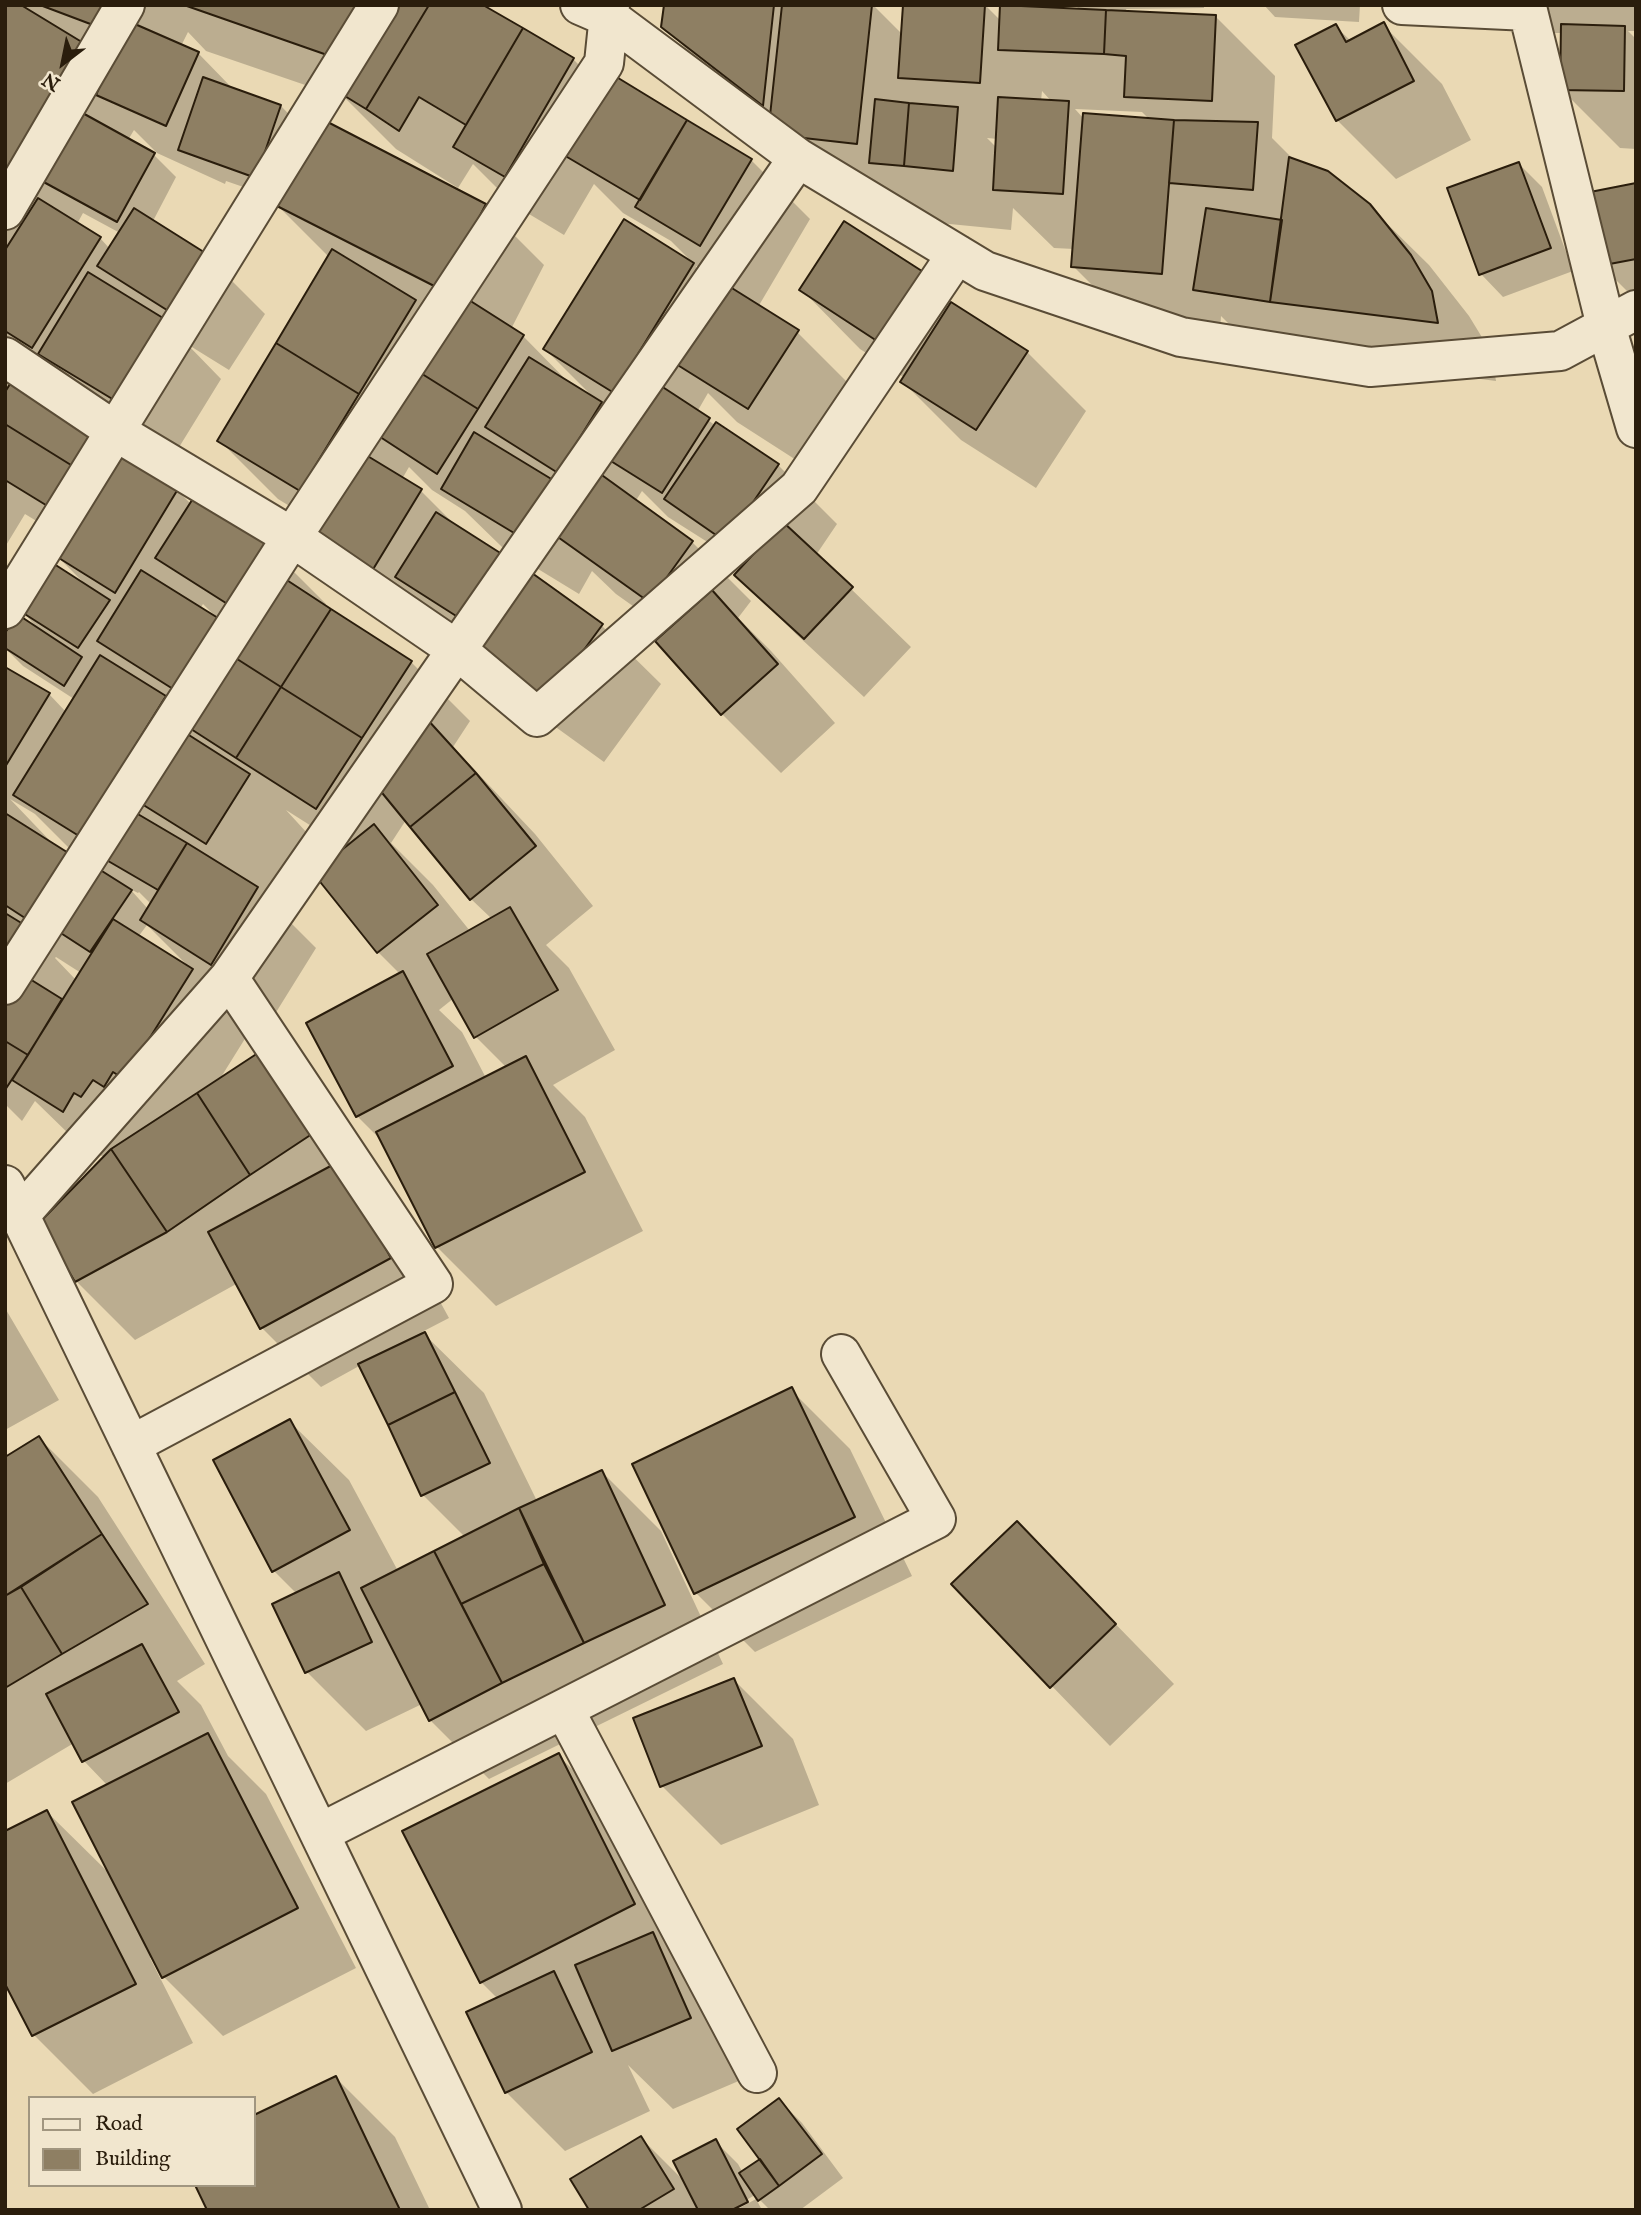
<!DOCTYPE html>
<html>
<head>
<meta charset="utf-8">
<style>
  body { margin:0 }
  #map { position:relative; width:1641px; height:2215px; overflow:hidden; background:#ead9b4; font-family:"IM FELL English",serif }
  canvas { display:block }
  .frame { position:absolute; inset:0; border:7px solid #2a1d0c; pointer-events:none }
  .legend { position:absolute; left:28px; top:2096px; width:228px; height:91px; box-sizing:border-box; background:#f1e6ce; border:2px solid #a19680; margin:0; padding:9px 12px; list-style:none; font-size:21px; color:#2a1d0c }
  .legend li { display:flex; align-items:center; gap:14px; height:35px }
  .legend b { width:35px; border:2px solid #a19680 }
  .north { position:absolute; left:28px; top:28px; width:70px; height:70px; -webkit-text-stroke:5px #f1e6ce; paint-order:stroke; rotate:212deg; font-size:19px; font-weight:700; line-height:28px; text-align:center; color:#2a1d0c }
  .north::after { content:''; display:block; margin:auto; width:24px; height:32px; background:#2a1d0c; clip-path:polygon(50% 0,100% 100%,50% 72%,0 100%) }
</style>
</head>
<body>
<div id="map">
<canvas width="1641" height="2215"></canvas>
<div class="frame"></div>
<ul class="legend">
<li><b style="height:9px;background:#f1e6ce"></b>Road</li>
<li><b style="height:19px;background:#8e7f63"></b>Building</li>
</ul>
<div class="north">N</div>
</div>
<script>
const context = document.querySelector('canvas').getContext('2d');
context.lineJoin = 'round';
function fillPath(path, color) {
  context.fillStyle = color;
  context.fill(path, 'evenodd');
}
function trace(path, color, width, dash) {
  context.strokeStyle = color;
  context.lineWidth = width;
  context.lineCap = dash ? 'butt' : 'round';
  context.setLineDash(dash || []);
  context.stroke(path);
}
fillPath(new Path2D(`
  M 5,5 L 480,5 L 573,59 L 603,89 L 751,160 L 810,219 L 758,307 L 797,332 L 856,391 L 807,467 L 737,422 L 708,393 L 697,412 L 716,426 L 717,424 L 778,465 L 837,524 L 816,555 L 911,647 L 864,697 L 796,634 L 737,575 L 742,570 L 725,558 L 709,543 L 668,517 L 642,491 L 635,502 L 692,542 L 751,601 L 738,618 L 771,651 L 835,723 L 781,773 L 722,714 L 668,631 L 616,594 L 592,571 L 579,594 L 502,547 L 465,511 L 432,490 L 409,467 L 402,479 L 421,491 L 457,527 L 602,626 L 661,684 L 604,762 L 528,707 L 432,629 L 319,524 L 278,499 L 219,440 L 329,257 L 275,203 L 278,199 L 226,181 L 225,184 L 157,153 L 134,130 L 128,140 L 154,155 L 176,177 L 153,221 L 206,255 L 265,314 L 229,370 L 187,344 L 221,379 L 173,457 L 5,342 ZM 188,32 L 206,51 L 346,99 L 396,149 L 458,188 L 473,164 L 514,205 L 564,235 L 594,184 L 623,213 L 671,241 L 693,263 L 545,349 L 593,397 L 573,387 L 523,336 L 511,329 L 544,265 L 485,206 L 303,129 L 281,106 L 233,89 L 198,53 L 181,46 ZM 83,213 L 120,233 L 110,249 L 100,238 L 77,224 ZM 696,266 L 729,285 L 723,294 L 696,267 Z
  M 666,5 L 884,5 L 884,7 L 875,7 L 903,35 L 905,5 L 985,5 L 1001,21 L 1079,9 L 1075,5 L 1204,5 L 1204,8 L 1126,9 L 1126,12 L 1216,17 L 1275,76 L 1272,138 L 1295,161 L 1369,206 L 1429,265 L 1469,316 L 1491,352 L 1496,381 L 1254,349 L 1221,316 L 1220,333 L 1132,325 L 1073,266 L 1074,249 L 1054,248 L 1013,208 L 1011,230 L 929,222 L 909,201 L 829,192 L 663,26 ZM 1042,91 L 1052,102 L 1041,101 ZM 1075,109 L 1142,112 L 1150,120 L 1084,119 ZM 987,138 L 998,139 L 997,148 Z
  M 1264,5 L 1360,5 L 1359,22 L 1275,17 Z
  M 1486,5 L 1636,5 L 1636,31 L 1628,31 L 1636,39 L 1636,149 L 1620,148 L 1561,89 L 1562,33 L 1514,33 Z
  M 1383,25 L 1442,84 L 1471,140 L 1396,179 L 1337,120 L 1335,26 L 1351,41 Z
  M 1519,164 L 1542,187 L 1573,271 L 1503,297 L 1481,274 Z
  M 1636,185 L 1636,300 L 1601,265 Z
  M 924,275 L 957,308 L 1027,352 L 1086,411 L 1036,488 L 961,440 L 902,381 L 905,378 L 860,349 L 802,290 Z
  M 5,373 L 177,490 L 191,504 L 267,545 L 326,604 L 324,606 L 411,662 L 470,721 L 453,747 L 535,834 L 593,906 L 546,945 L 569,968 L 615,1050 L 553,1085 L 585,1117 L 643,1231 L 496,1306 L 437,1247 L 384,1143 L 357,1116 L 401,975 L 378,952 L 316,873 L 346,848 L 286,810 L 308,834 L 267,899 L 316,948 L 270,1022 L 251,1029 L 218,1082 L 261,1054 L 397,1223 L 449,1318 L 422,1332 L 484,1393 L 537,1501 L 602,1472 L 661,1531 L 723,1664 L 489,1779 L 430,1720 L 422,1704 L 366,1731 L 307,1672 L 297,1594 L 274,1571 L 290,1422 L 349,1480 L 398,1571 L 465,1537 L 423,1495 L 361,1365 L 321,1387 L 262,1328 L 238,1283 L 135,1340 L 76,1281 L 105,1158 L 73,1138 L 35,1101 L 22,1121 L 5,1104 L 5,669 L 49,694 L 66,712 L 74,699 L 23,666 L 5,648 L 5,636 L 40,631 L 22,611 L 85,584 L 56,555 L 66,539 L 25,514 L 5,547 ZM 203,604 L 216,617 L 200,609 ZM 10,799 L 35,814 L 74,853 L 89,876 L 53,844 ZM 406,820 L 471,899 L 492,919 L 470,931 L 433,885 L 391,843 ZM 130,889 L 138,893 L 139,892 L 151,904 L 148,909 ZM 147,925 L 187,965 L 138,937 ZM 56,957 L 81,973 L 76,980 L 55,958 ZM 454,998 L 476,1037 L 507,1068 L 486,1078 L 462,1032 L 439,1010 Z
  M 5,1308 L 59,1400 L 5,1430 Z
  M 791,1390 L 850,1449 L 912,1576 L 755,1652 L 696,1593 Z
  M 39,1438 L 98,1497 L 205,1664 L 177,1681 L 201,1705 L 228,1756 L 266,1794 L 356,1968 L 223,2036 L 164,1977 L 153,1956 L 150,1958 L 193,2043 L 93,2094 L 34,2035 L 5,1980 L 47,1812 L 111,1875 L 108,1786 L 84,1761 L 74,1743 L 5,1784 L 5,1459 Z
  M 1017,1523 L 1174,1684 L 1110,1746 L 953,1584 Z
  M 734,1680 L 793,1739 L 819,1805 L 721,1845 L 662,1786 Z
  M 558,1755 L 617,1814 L 748,2077 L 673,2109 L 628,2065 L 650,2111 L 565,2151 L 506,2092 L 498,1999 L 481,1982 Z
  M 336,2078 L 395,2137 L 430,2210 L 209,2210 L 254,2185 L 254,2117 Z
  M 779,2100 L 802,2123 L 843,2178 L 800,2210 L 770,2210 L 755,2195 L 729,2210 L 591,2210 L 641,2138 L 686,2183 L 715,2141 L 738,2164 L 743,2173 L 763,2159 Z
  M 756,2199 L 762,2210 L 736,2210 Z`), '#0003');
const building = new Path2D(`
  M 5,5 L 21,5 L 90,47 L 5,185 Z
  M 40,5 L 112,5 L 101,28 Z
  M 184,5 L 360,5 L 330,56 Z
  M 387,5 L 429,5 L 366,109 L 335,90 Z
  M 429,5 L 483,5 L 523,28 L 466,125 L 419,97 L 399,131 L 366,109 Z
  M 664,5 L 774,5 L 763,106 L 661,27 Z
  M 782,5 L 872,5 L 857,144 L 768,134 Z
  M 903,5 L 985,5 L 980,83 L 898,78 Z
  M 1000,5 L 1106,10 L 1104,54 L 998,50 Z
  M 1106,10 L 1216,15 L 1212,101 L 1124,97 L 1126,56 L 1104,54 Z
  M 128,21 L 199,52 L 166,126 L 96,95 Z
  M 1384,22 L 1414,81 L 1336,121 L 1295,45 L 1336,24 L 1346,42 Z
  M 1561,24 L 1625,26 L 1624,91 L 1560,90 Z
  M 523,28 L 574,58 L 505,177 L 453,147 Z
  M 610,73 L 687,120 L 640,200 L 562,154 Z
  M 203,77 L 281,105 L 256,178 L 178,150 Z
  M 998,97 L 1069,101 L 1063,194 L 993,190 Z
  M 875,99 L 909,103 L 904,166 L 869,163 Z
  M 909,103 L 958,107 L 953,171 L 904,166 Z
  M 79,111 L 155,153 L 117,222 L 40,180 Z
  M 1083,113 L 1174,120 L 1162,274 L 1071,267 Z
  M 318,117 L 486,204 L 442,290 L 273,204 Z
  M 687,120 L 752,159 L 700,246 L 635,207 Z
  M 1174,120 L 1258,122 L 1253,190 L 1169,183 Z
  M 1289,157 L 1328,171 L 1370,204 L 1411,255 L 1432,291 L 1438,323 L 1270,302 Z
  M 1519,162 L 1551,248 L 1479,275 L 1447,188 Z
  M 1636,183 L 1636,259 L 1599,266 L 1585,193 Z
  M 38,198 L 101,237 L 32,348 L 5,331 L 5,250 Z
  M 134,208 L 207,254 L 170,312 L 97,266 Z
  M 1206,208 L 1282,220 L 1270,302 L 1193,290 Z
  M 624,219 L 694,263 L 614,393 L 543,349 Z
  M 844,221 L 925,273 L 880,343 L 799,290 Z
  M 332,249 L 416,300 L 359,394 L 276,343 Z
  M 88,272 L 163,318 L 114,400 L 38,354 Z
  M 727,285 L 799,330 L 748,409 L 676,364 Z
  M 458,293 L 524,335 L 478,409 L 411,367 Z
  M 951,302 L 1028,351 L 976,430 L 900,382 Z
  M 276,343 L 359,394 L 300,491 L 217,441 Z
  M 529,357 L 602,402 L 558,473 L 485,427 Z
  M 411,367 L 478,409 L 437,474 L 371,431 Z
  M 15,376 L 104,431 L 79,470 L 5,424 L 5,392 Z
  M 655,382 L 710,418 L 662,493 L 606,458 Z
  M 716,422 L 779,464 L 726,542 L 664,499 Z
  M 5,424 L 79,470 L 54,510 L 5,480 Z
  M 474,432 L 553,480 L 519,536 L 441,489 Z
  M 117,451 L 178,489 L 115,593 L 54,555 Z
  M 361,452 L 422,489 L 372,571 L 311,534 Z
  M 599,473 L 693,541 L 649,602 L 555,535 Z
  M 194,497 L 268,543 L 229,605 L 155,558 Z
  M 436,512 L 505,556 L 464,621 L 395,577 Z
  M 783,522 L 853,587 L 804,639 L 734,575 Z
  M 51,562 L 110,600 L 78,648 L 20,611 Z
  M 525,568 L 603,624 L 544,704 L 467,648 Z
  M 141,570 L 218,618 L 173,689 L 97,641 Z
  M 273,571 L 331,609 L 281,687 L 223,650 Z
  M 712,590 L 778,664 L 721,715 L 655,641 Z
  M 331,609 L 412,661 L 362,738 L 281,687 Z
  M 17,614 L 82,657 L 64,686 L 5,648 L 5,633 Z
  M 223,650 L 281,687 L 236,758 L 177,720 Z
  M 100,655 L 166,696 L 79,836 L 13,795 Z
  M 5,667 L 50,693 L 5,767 Z
  M 281,687 L 362,738 L 316,809 L 236,758 Z
  M 427,719 L 476,773 L 410,827 L 374,783 Z
  M 181,730 L 250,774 L 206,844 L 137,801 Z
  M 476,773 L 536,846 L 470,900 L 410,827 Z
  M 131,810 L 187,843 L 158,890 L 103,858 Z
  M 5,813 L 70,854 L 28,920 L 5,905 Z
  M 374,824 L 438,905 L 377,953 L 313,873 Z
  M 187,843 L 258,887 L 211,965 L 140,920 Z
  M 94,866 L 132,890 L 90,952 L 53,928 Z
  M 510,907 L 558,990 L 474,1038 L 427,954 Z
  M 5,913 L 23,924 L 5,951 Z
  M 113,919 L 193,969 L 124,1079 L 113,1072 L 104,1087 L 93,1080 L 81,1097 L 74,1093 L 63,1112 L 12,1080 Z
  M 17,971 L 62,999 L 28,1055 L 5,1041 L 5,990 Z
  M 403,971 L 453,1066 L 356,1117 L 306,1023 Z
  M 5,1041 L 28,1055 L 5,1090 Z
  M 261,1051 L 315,1132 L 250,1175 L 197,1093 Z
  M 526,1056 L 585,1172 L 435,1248 L 376,1132 Z
  M 197,1093 L 250,1175 L 167,1232 L 111,1149 Z
  M 111,1149 L 167,1232 L 75,1282 L 40,1222 Z
  M 338,1162 L 391,1258 L 260,1329 L 208,1232 Z
  M 425,1332 L 455,1392 L 388,1425 L 358,1364 Z
  M 792,1387 L 855,1517 L 694,1594 L 632,1464 Z
  M 455,1392 L 490,1463 L 421,1496 L 388,1425 Z
  M 290,1419 L 350,1530 L 272,1572 L 213,1460 Z
  M 39,1436 L 102,1534 L 5,1596 L 5,1457 Z
  M 602,1470 L 665,1605 L 584,1643 L 519,1508 Z
  M 519,1508 L 544,1564 L 461,1604 L 434,1551 Z
  M 1017,1521 L 1116,1624 L 1050,1688 L 951,1584 Z
  M 102,1534 L 148,1604 L 62,1654 L 21,1587 Z
  M 434,1551 L 502,1683 L 429,1721 L 361,1588 Z
  M 544,1564 L 584,1643 L 502,1683 L 461,1604 Z
  M 339,1572 L 372,1642 L 305,1673 L 272,1604 Z
  M 21,1587 L 62,1654 L 5,1688 L 5,1596 Z
  M 142,1644 L 179,1712 L 82,1762 L 46,1694 Z
  M 734,1678 L 762,1746 L 660,1787 L 633,1718 Z
  M 208,1733 L 298,1908 L 162,1978 L 72,1802 Z
  M 559,1753 L 635,1904 L 480,1983 L 402,1831 Z
  M 47,1810 L 136,1984 L 32,2036 L 5,1984 L 5,1831 Z
  M 653,1932 L 691,2018 L 612,2051 L 575,1965 Z
  M 554,1971 L 592,2052 L 505,2093 L 466,2012 Z
  M 336,2076 L 400,2210 L 207,2210 L 195,2185 L 254,2185 L 254,2115 Z
  M 779,2098 L 822,2154 L 779,2186 L 737,2129 Z
  M 641,2136 L 674,2189 L 639,2210 L 589,2210 L 570,2179 Z
  M 716,2139 L 748,2202 L 732,2210 L 698,2210 L 673,2161 Z
  M 760,2159 L 779,2186 L 758,2201 L 739,2173 Z`);
fillPath(building, '#8e7f63');
trace(building, '#2a1d0c', 2);
const minor = new Path2D(`
  M 580,5 L 610,18 L 798,158 L 985,271 L 1181,337 L 1370,367 L 1560,351 L 1636,310
  M 1402,5 L 1528,11 L 1606,326 L 1636,428
  M 5,210 L 125,5
  M 5,357 L 115,431 L 292,537 L 457,650 L 537,717 L 799,488 L 957,254
  M 5,609 L 379,5
  M 5,985 L 292,537 L 604,63 L 610,5
  M 5,1185 L 502,2210
  M 20,1215 L 229,978 L 798,158
  M 131,1445 L 433,1284 L 229,978
  M 564,1709 L 757,2073
  M 320,1833 L 936,1519 L 841,1354`);
trace(minor, '#5a4c36', 42);
trace(minor, '#f1e6ce', 38);
</script>
</body>
</html>
